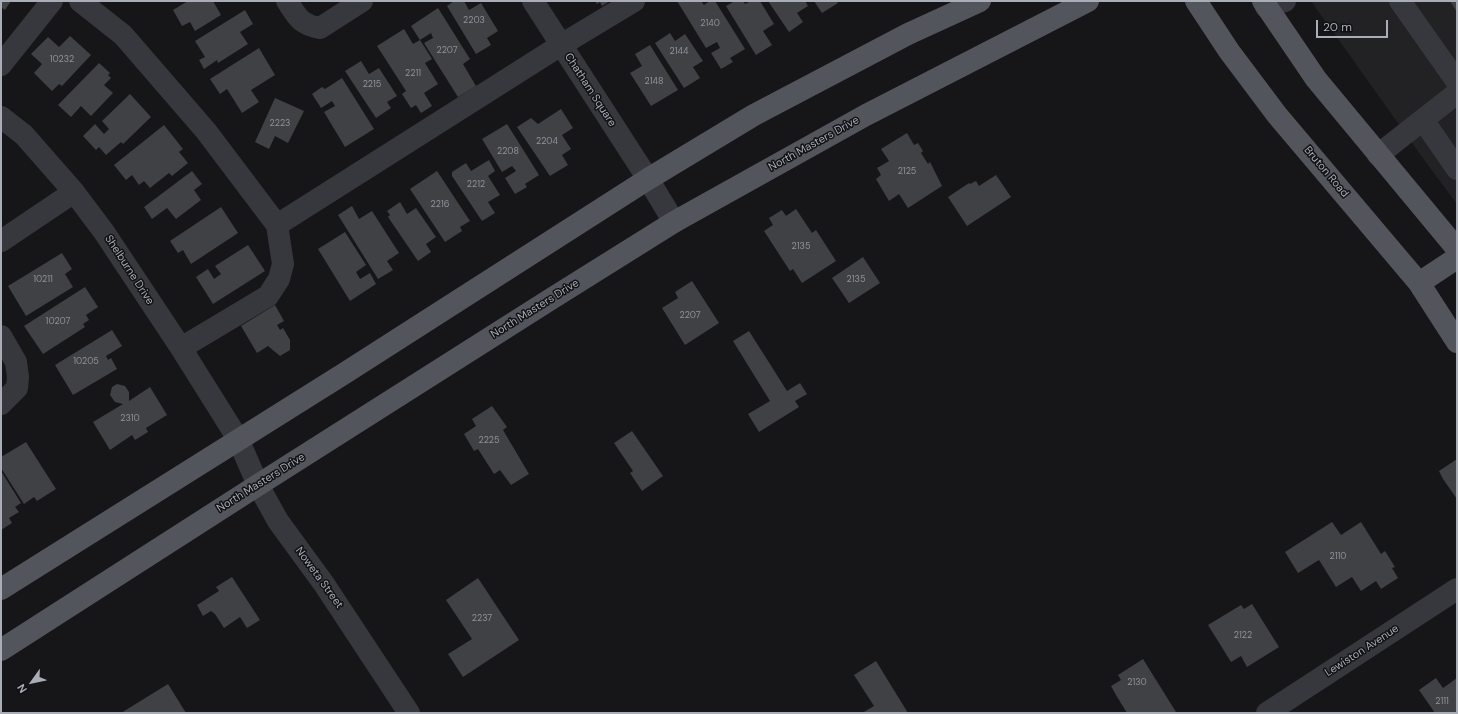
<!DOCTYPE html>
<html>
<head>
<meta charset="utf-8">
<style>
  body { margin:0 }
  #map { position:relative; width:1458px; height:714px; overflow:hidden; background:#161618; font-family:"DM Sans",sans-serif }
  canvas { display:block }
  .frame { position:absolute; inset:0; border:2px solid #a8adb8; pointer-events:none }
  .north { position:absolute; left:12px; top:662px; width:40px; height:40px; -webkit-text-stroke:3px #111113; paint-order:stroke; rotate:237deg; font-size:11px; font-weight:700; line-height:16px; text-align:center; color:#a8adb8 }
  .north::after { content:''; display:block; margin:auto; width:14px; height:18px; background:#a8adb8; clip-path:polygon(50% 0,100% 100%,50% 72%,0 100%) }
  .scale { position:absolute; left:1316px; top:20px; width:72px; height:18px; box-sizing:border-box; border:2px solid #a8adb8; border-top:0; padding-left:5px; font-size:12px; line-height:14px; white-space:nowrap; color:#a8adb8; -webkit-text-stroke:3px #111113; paint-order:stroke }
</style>
</head>
<body>
<div id="map">
<canvas width="1458" height="714"></canvas>
<div class="frame"></div>
<div class="north">N</div>
<div class="scale">20 m</div>
</div>
<script>
const context = document.querySelector('canvas').getContext('2d');
context.lineJoin = 'round';
function fillPath(path, color) {
  context.fillStyle = color;
  context.fill(path, 'evenodd');
}
function trace(path, color, width, dash) {
  context.strokeStyle = color;
  context.lineWidth = width;
  context.lineCap = dash ? 'butt' : 'round';
  context.setLineDash(dash || []);
  context.stroke(path);
}
function write(font, color, halo, rows, align = 'center') {
  context.font = font + ' "DM Sans",sans-serif';
  context.lineWidth = 3;
  context.setLineDash([]);
  context.textBaseline = 'middle';
  context.strokeStyle = halo;
  context.fillStyle = color;
  for (const [text, x, y, turn = 0] of rows) {
    context.save();
    context.translate(x, y);
    context.rotate((+turn || 0) * Math.PI / 180);
    context.textAlign = isNaN(turn) ? turn : align;
    if (halo) context.strokeText(text, 0, 0);
    context.fillText(text, 0, 0);
    context.restore();
  }
}
fillPath(new Path2D(`
  M 1311,1 L 1457,1 L 1457,204 L 1427,164 Z`), '#222225');
fillPath(new Path2D(`
  M 1,1 L 11,1 L 5,10 L 1,7 Z
  M 188,1 L 213,1 L 221,15 L 195,31 L 190,22 L 182,26 L 173,10 Z
  M 454,1 L 464,1 L 469,10 L 481,3 L 498,31 L 487,38 L 491,45 L 476,54 L 447,6 Z
  M 595,1 L 610,1 L 602,6 L 600,2 L 597,4 Z
  M 677,1 L 701,1 L 704,5 L 710,1 L 715,1 L 745,49 L 730,58 L 733,62 L 721,69 L 711,53 L 720,48 L 717,42 L 706,48 Z
  M 735,1 L 743,1 L 745,4 L 751,1 L 760,1 L 774,24 L 763,31 L 772,45 L 756,55 L 726,6 Z
  M 768,1 L 805,1 L 808,6 L 797,13 L 803,22 L 789,32 Z
  M 814,1 L 836,1 L 838,3 L 822,13 Z
  M 1450,1 L 1457,1 L 1457,12 Z
  M 438,8 L 470,59 L 463,64 L 476,86 L 458,97 L 424,43 L 433,38 L 431,33 L 420,40 L 411,26 Z
  M 245,10 L 253,24 L 240,32 L 248,44 L 218,63 L 217,60 L 204,69 L 199,60 L 205,57 L 195,41 Z
  M 404,29 L 413,44 L 420,40 L 432,59 L 425,63 L 438,84 L 424,93 L 432,106 L 421,113 L 416,105 L 411,108 L 402,94 L 406,91 L 377,46 Z
  M 670,33 L 675,41 L 685,34 L 703,61 L 693,67 L 700,78 L 684,88 L 655,43 Z
  M 70,36 L 91,55 L 62,86 L 59,84 L 52,91 L 34,73 L 42,64 L 31,54 L 48,37 L 59,47 Z
  M 650,45 L 678,90 L 651,106 L 630,73 L 642,66 L 635,54 Z
  M 259,48 L 275,75 L 251,90 L 259,102 L 242,113 L 227,89 L 220,94 L 210,79 Z
  M 361,61 L 369,74 L 379,68 L 397,96 L 387,102 L 391,108 L 376,118 L 345,71 Z
  M 99,63 L 110,73 L 108,75 L 111,78 L 104,85 L 113,93 L 91,116 L 81,106 L 71,117 L 58,105 Z
  M 342,78 L 374,129 L 345,147 L 324,112 L 335,106 L 332,101 L 321,108 L 312,94 L 322,87 L 325,89 Z
  M 130,94 L 151,117 L 123,144 L 121,142 L 106,155 L 99,147 L 96,150 L 83,136 L 95,124 L 104,134 L 109,129 L 102,121 Z
  M 275,98 L 304,111 L 288,143 L 275,136 L 269,149 L 255,142 Z
  M 561,109 L 573,128 L 562,135 L 571,149 L 562,155 L 568,165 L 550,176 L 517,127 L 531,118 L 538,124 Z
  M 507,124 L 539,175 L 525,184 L 527,187 L 515,194 L 505,178 L 516,171 L 512,166 L 502,172 L 482,139 Z
  M 164,125 L 183,149 L 179,152 L 188,163 L 172,176 L 169,173 L 150,188 L 144,181 L 139,185 L 132,175 L 126,180 L 114,165 Z
  M 907,133 L 914,145 L 918,143 L 923,151 L 921,153 L 928,164 L 930,162 L 942,186 L 908,208 L 899,194 L 889,201 L 876,179 L 881,175 L 877,168 L 889,161 L 881,149 Z
  M 489,160 L 495,171 L 488,176 L 500,195 L 488,202 L 495,213 L 482,221 L 452,176 L 452,172 L 466,163 L 471,171 Z
  M 192,171 L 202,184 L 194,190 L 201,200 L 176,219 L 167,208 L 152,219 L 144,207 Z
  M 437,171 L 470,221 L 460,227 L 462,231 L 445,242 L 410,189 Z
  M 996,175 L 1011,197 L 967,226 L 948,197 L 969,183 L 970,184 L 976,181 L 979,186 Z
  M 400,202 L 407,214 L 416,208 L 436,237 L 426,244 L 431,252 L 418,261 L 388,217 L 390,215 L 387,211 Z
  M 352,206 L 359,219 L 372,211 L 399,253 L 387,261 L 393,270 L 378,279 L 338,215 Z
  M 221,207 L 238,233 L 191,264 L 183,250 L 178,253 L 170,241 Z
  M 796,209 L 812,233 L 816,230 L 836,261 L 802,283 L 793,269 L 790,271 L 764,231 L 773,225 L 769,218 L 782,210 L 786,216 Z
  M 345,232 L 366,265 L 356,272 L 360,279 L 370,273 L 376,284 L 350,301 L 318,249 Z
  M 248,245 L 265,271 L 213,304 L 196,277 L 208,269 L 214,279 L 221,274 L 215,266 Z
  M 62,253 L 72,269 L 65,274 L 73,287 L 26,316 L 8,286 Z
  M 863,257 L 880,283 L 849,303 L 832,278 Z
  M 692,281 L 719,323 L 685,345 L 662,308 L 678,298 L 675,292 Z
  M 85,287 L 98,307 L 86,315 L 89,320 L 83,324 L 85,327 L 43,354 L 24,326 Z
  M 275,305 L 284,321 L 277,325 L 280,330 L 283,328 L 290,340 L 290,350 L 280,356 L 268,346 L 257,353 L 241,326 Z
  M 112,330 L 122,346 L 106,356 L 108,360 L 111,358 L 117,369 L 73,395 L 55,365 Z
  M 749,331 L 787,391 L 800,383 L 807,394 L 795,401 L 799,407 L 759,432 L 748,414 L 770,401 L 733,341 Z
  M 117,384 L 125,386 L 129,392 L 129,401 L 150,387 L 167,415 L 146,428 L 148,432 L 135,440 L 132,435 L 110,450 L 93,422 L 123,404 L 115,402 L 110,395 L 112,387 Z
  M 492,406 L 507,427 L 503,430 L 529,474 L 511,485 L 500,470 L 494,474 L 478,449 L 474,451 L 464,434 L 476,426 L 472,419 Z
  M 632,431 L 663,476 L 642,491 L 630,473 L 633,471 L 614,443 Z
  M 26,442 L 56,489 L 37,501 L 34,497 L 24,504 L 1,468 L 1,457 Z
  M 1457,459 L 1457,499 L 1443,479 L 1439,471 Z
  M 1,471 L 21,503 L 15,507 L 19,512 L 9,518 L 12,523 L 1,530 Z
  M 1332,522 L 1341,535 L 1361,522 L 1381,554 L 1385,551 L 1395,567 L 1392,568 L 1398,578 L 1381,589 L 1376,581 L 1361,591 L 1352,577 L 1336,587 L 1319,560 L 1298,573 L 1285,552 Z
  M 232,577 L 260,620 L 247,628 L 240,617 L 224,628 L 215,614 L 211,611 L 203,616 L 197,605 L 219,591 L 216,587 Z
  M 478,578 L 519,640 L 463,677 L 448,654 L 472,639 L 446,600 Z
  M 1252,604 L 1279,647 L 1247,667 L 1241,656 L 1231,662 L 1208,625 L 1241,605 L 1244,609 Z
  M 1143,659 L 1176,712 L 1175,713 L 1127,713 L 1116,695 L 1111,686 L 1121,680 L 1118,675 Z
  M 876,661 L 908,713 L 862,713 L 874,706 L 854,675 Z
  M 1436,678 L 1443,688 L 1457,678 L 1457,713 L 1435,713 L 1419,690 Z
  M 168,684 L 186,713 L 121,713 Z`), '#404145');
trace(new Path2D(`
  M 80,1 L 123,35 L 206,131 L 277,225 L 283,264 L 279,279 L 268,296 L 181,348
  M 287,1 C 297,16 300,25 320,28 L 362,1
  M 533,1 L 648,179 L 674,222
  M 1400,1 L 1457,82
  M 1266,7 L 1285,1
  M 1,65 L 52,1
  M 1,117 L 24,135 L 74,192 L 104,232 L 181,348 L 238,439 L 258,485 L 278,521 L 324,584 L 409,713
  M 1423,120 L 1457,169
  M 1378,155 L 1457,93
  M 277,225 L 561,45 L 634,1
  M 1,241 L 74,192
  M 1,336 L 16,362 L 18,377 L 17,388 L 1,404
  M 1267,713 L 1457,589`), '#37383d', 22);
trace(new Path2D(`
  M 1196,1 L 1229,51 L 1277,115 L 1419,283 L 1457,342
  M 1263,1 L 1316,79 L 1457,249
  M 1419,283 L 1457,258
  M 1,589 L 345,373 L 648,179 L 754,115 L 908,34 L 980,1
  M 1,650 L 258,485 L 551,299 L 674,222 L 866,115 L 1088,1`), '#53555c', 22);
write('9px', '#8e929b', null, [
  ["2203",474,21],
  ["2140",710,24],
  ["2207",447,51],
  ["2144",679,52],
  ["10232",62,60],
  ["2211",413,74],
  ["2148",654,82],
  ["2215",372,85],
  ["2223",280,124],
  ["2204",547,142],
  ["2208",508,152],
  ["2125",907,172],
  ["2212",476,185],
  ["2216",440,205],
  ["2135",801,247],
  ["10211",43,280],
  ["2135",856,280],
  ["2207",690,316],
  ["10207",58,322],
  ["10205",86,362],
  ["2310",130,419],
  ["2225",489,441],
  ["2110",1338,557],
  ["2237",482,619],
  ["2122",1243,636],
  ["2130",1137,683],
  ["2111",1442,702]
]);
write('11px', '#a8adb8', '#111113', [
  ["Chatham Square",590,90,57],
  ["North Masters Drive",814,144,-29],
  ["Bruton Road",1326,172,50],
  ["Shelburne Drive",129,270,57],
  ["North Masters Drive",535,309,-32],
  ["North Masters Drive",261,483,-32],
  ["Noweta Street",319,578,54],
  ["Lewiston Avenue",1362,651,-33]
]);
</script>
</body>
</html>
